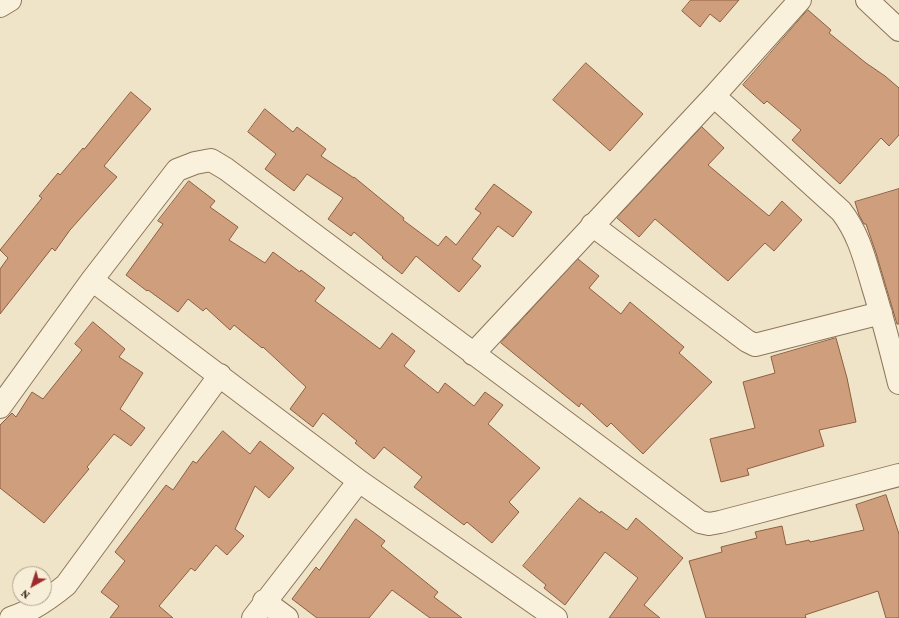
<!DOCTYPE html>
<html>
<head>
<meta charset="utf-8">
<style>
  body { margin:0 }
  #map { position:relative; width:899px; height:618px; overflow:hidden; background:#f0e4c8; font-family:"Crimson Pro",serif }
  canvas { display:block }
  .north { position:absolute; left:12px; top:566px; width:40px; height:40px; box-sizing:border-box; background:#f7eed8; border:1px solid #ada18e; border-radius:50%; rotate:219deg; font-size:11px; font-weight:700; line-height:16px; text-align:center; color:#3d2e20 }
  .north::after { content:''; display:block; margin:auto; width:14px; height:18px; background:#9e2a2b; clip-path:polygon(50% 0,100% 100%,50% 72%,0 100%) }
</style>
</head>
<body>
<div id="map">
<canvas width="899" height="618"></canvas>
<div class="north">N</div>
</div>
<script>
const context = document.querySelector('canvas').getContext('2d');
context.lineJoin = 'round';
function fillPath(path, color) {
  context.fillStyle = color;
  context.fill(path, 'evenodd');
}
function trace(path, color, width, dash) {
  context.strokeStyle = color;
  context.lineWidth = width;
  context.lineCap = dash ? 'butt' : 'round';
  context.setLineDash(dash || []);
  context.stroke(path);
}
const building = new Path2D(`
  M 691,0 L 739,0 L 720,22 L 710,14 L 700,27 L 682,11 Z
  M 808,10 L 831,30 L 829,33 L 866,63 L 885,76 L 899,88 L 899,135 L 889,146 L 881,138 L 840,184 L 792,140 L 801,130 L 767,101 L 764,104 L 743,85 Z
  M 586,63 L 643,114 L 610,151 L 553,100 Z
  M 131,92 L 151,109 L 104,166 L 117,177 L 70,230 L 55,251 L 52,248 L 0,314 L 0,269 L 8,258 L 0,250 L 42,198 L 39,196 L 58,173 L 60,175 L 83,148 L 84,149 Z
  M 265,109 L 293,132 L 297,127 L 326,149 L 321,156 L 354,178 L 354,177 L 404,218 L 403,220 L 438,246 L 446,236 L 456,245 L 481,213 L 475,209 L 494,184 L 532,212 L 513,237 L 498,226 L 472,259 L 481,266 L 459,292 L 416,256 L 402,274 L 382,258 L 383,257 L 354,232 L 351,236 L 328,219 L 343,198 L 307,174 L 294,191 L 265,169 L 276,154 L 248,132 Z
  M 702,127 L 724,148 L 708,165 L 769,216 L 782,201 L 802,220 L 774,251 L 765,243 L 728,281 L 655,219 L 639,237 L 617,218 Z
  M 189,181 L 215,201 L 210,207 L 238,227 L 229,240 L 265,263 L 273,252 L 300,272 L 301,270 L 325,288 L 315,301 L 380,349 L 392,333 L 415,351 L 404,366 L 438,393 L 445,383 L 474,406 L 485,392 L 503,405 L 488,424 L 540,468 L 509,502 L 519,512 L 492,543 L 467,522 L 464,525 L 414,487 L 422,477 L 384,447 L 374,459 L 355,443 L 357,441 L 323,413 L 313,427 L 290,409 L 306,387 L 263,347 L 262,348 L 234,325 L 230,330 L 206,308 L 203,311 L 188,299 L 178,312 L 148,290 L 147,291 L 126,275 L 163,224 L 158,221 Z
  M 899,189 L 899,324 L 897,324 L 876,253 L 866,224 L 864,224 L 859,215 L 855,202 Z
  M 578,259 L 599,276 L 589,288 L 621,314 L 630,302 L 684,347 L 679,353 L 712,382 L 643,454 L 611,423 L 607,427 L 581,403 L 579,407 L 501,343 Z
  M 93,322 L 125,349 L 119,357 L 143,373 L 120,409 L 145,428 L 131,446 L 114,434 L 87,467 L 89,469 L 44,523 L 0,488 L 0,425 L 12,413 L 16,417 L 32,392 L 43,399 L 82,350 L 75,344 Z
  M 836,338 L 847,378 L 856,422 L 819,430 L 824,446 L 747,469 L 749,475 L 721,482 L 710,439 L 755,428 L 743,382 L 775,373 L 771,357 Z
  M 223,431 L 250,454 L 260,441 L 294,468 L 269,498 L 255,486 L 235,529 L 244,536 L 227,555 L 216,545 L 195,571 L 191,568 L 159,606 L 173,618 L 110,618 L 119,606 L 101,592 L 125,561 L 115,552 L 166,485 L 173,490 L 193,461 L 196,463 Z
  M 886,495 L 899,534 L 899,618 L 886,618 L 878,591 L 805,615 L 806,618 L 706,618 L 689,561 L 722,552 L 721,547 L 757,538 L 755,532 L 782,526 L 786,545 L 809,540 L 810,542 L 864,530 L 856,505 Z
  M 580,498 L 600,513 L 601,511 L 627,530 L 636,518 L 683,558 L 644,605 L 660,618 L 609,618 L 638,578 L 605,552 L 565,605 L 544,588 L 546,585 L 523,566 Z
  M 356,519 L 385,541 L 381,546 L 438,592 L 434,597 L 462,618 L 430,618 L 392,590 L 369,618 L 317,618 L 292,599 L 316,567 L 319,570 Z`);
fillPath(building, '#cf9f7d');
trace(building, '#8d5f41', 1);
const minor = new Path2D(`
  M 867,0 L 899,30
  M 0,6 L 10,0
  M 714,96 L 841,211 C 859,234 865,260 873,287 C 883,319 891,351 899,383
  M 592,225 L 747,341 L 755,345 L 881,313
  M 92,280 L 359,481 L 556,618
  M 473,354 L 714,96 L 800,0
  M 0,407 L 92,280 L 177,170 L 195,163 L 211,160 L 226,169 L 700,522 L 709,524 L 720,522 L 899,475
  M 264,601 L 287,618
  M 11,618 C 32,611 49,599 66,585 L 220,375
  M 253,618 L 359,481`);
trace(minor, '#8d765c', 24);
trace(minor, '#faf1dc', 22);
</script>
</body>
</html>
